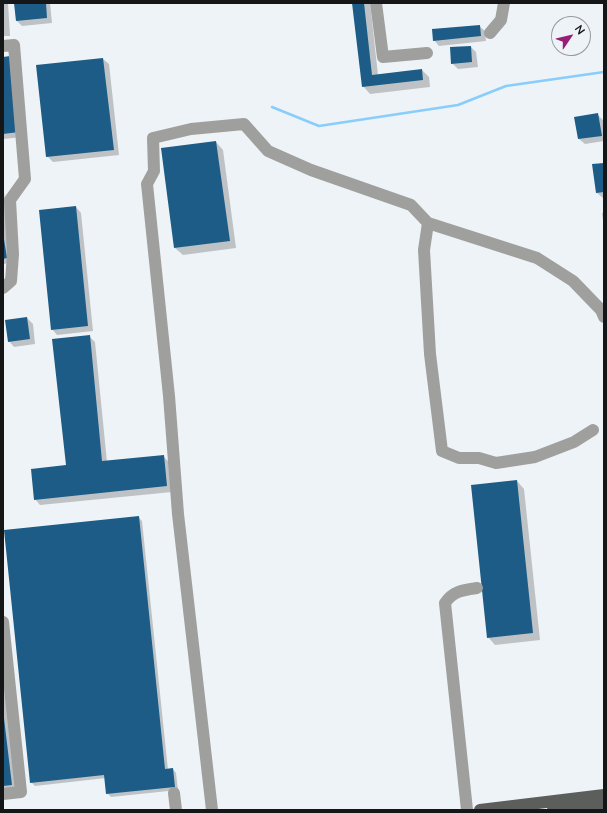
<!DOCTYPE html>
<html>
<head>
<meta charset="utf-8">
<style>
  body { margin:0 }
  #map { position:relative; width:607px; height:813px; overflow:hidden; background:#eef3f7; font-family:Lato,sans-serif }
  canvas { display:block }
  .frame { position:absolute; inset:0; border:4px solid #141617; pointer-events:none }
  .north { position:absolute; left:551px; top:16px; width:40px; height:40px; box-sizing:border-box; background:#eef3f7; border:1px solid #979b9d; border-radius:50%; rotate:55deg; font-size:11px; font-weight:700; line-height:16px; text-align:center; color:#141617 }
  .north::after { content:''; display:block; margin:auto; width:14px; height:18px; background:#971d77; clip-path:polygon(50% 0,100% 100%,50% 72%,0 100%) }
</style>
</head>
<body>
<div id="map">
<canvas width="607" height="813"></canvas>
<div class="frame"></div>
<div class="north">N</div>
</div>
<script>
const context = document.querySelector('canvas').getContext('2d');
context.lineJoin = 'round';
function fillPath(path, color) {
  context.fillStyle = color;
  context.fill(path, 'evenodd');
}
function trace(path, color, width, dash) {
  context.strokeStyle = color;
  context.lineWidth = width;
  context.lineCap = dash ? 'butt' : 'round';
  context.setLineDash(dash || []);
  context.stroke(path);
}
fillPath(new Path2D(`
  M 3,3 L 8,3 L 10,36 L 3,36 Z
  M 15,3 L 50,3 L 52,23 L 22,26 L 16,20 Z
  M 353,3 L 370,3 L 378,75 L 422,70 L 429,77 L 430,87 L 370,94 L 363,86 Z
  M 479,26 L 485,31 L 486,41 L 439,46 L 434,40 Z
  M 471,47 L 476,52 L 478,67 L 458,69 L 452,63 Z
  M 3,58 L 24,137 L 3,139 Z
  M 103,59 L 109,64 L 119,155 L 53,162 L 47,156 Z
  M 597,114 L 603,120 L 604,141 L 585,144 L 579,139 L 575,118 Z
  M 216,142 L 223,150 L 236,248 L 183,255 L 175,248 Z
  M 604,164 L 604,198 L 603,198 L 597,193 Z
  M 3,183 L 12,263 L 3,264 Z
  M 76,207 L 81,213 L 93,331 L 57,335 L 52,329 Z
  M 604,212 L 604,227 L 602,213 Z
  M 27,318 L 33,324 L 35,344 L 14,347 L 9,341 Z
  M 89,336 L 95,342 L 107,462 L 163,456 L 169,462 L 172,492 L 40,505 L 35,499 L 67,466 Z
  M 517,481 L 524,489 L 540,640 L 495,645 L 488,637 Z
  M 138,517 L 142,521 L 168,770 L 173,769 L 176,773 L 178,790 L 111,797 L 107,793 L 106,778 L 35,786 L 31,782 Z
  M 3,660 L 17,790 L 3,792 Z`), '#0003');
trace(new Path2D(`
  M 272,107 L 319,126 L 458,105 L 506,86 L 604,72`), '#89cdfa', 2.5);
fillPath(new Path2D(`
  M 14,3 L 46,3 L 47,18 L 16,21 Z
  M 352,3 L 364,3 L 372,75 L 422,69 L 423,80 L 362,87 Z
  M 480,25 L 481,36 L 433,41 L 432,29 Z
  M 471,46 L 472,62 L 451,64 L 450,47 Z
  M 10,56 L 19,132 L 3,134 L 3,57 Z
  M 103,58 L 114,150 L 46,157 L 36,65 Z
  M 598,113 L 602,136 L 578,139 L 574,117 Z
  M 216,141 L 230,241 L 174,248 L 161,148 Z
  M 604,163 L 604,192 L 596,193 L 592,164 Z
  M 76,206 L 88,326 L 51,330 L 39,210 Z
  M 3,233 L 7,258 L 3,259 Z
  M 27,317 L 30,339 L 8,342 L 5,320 Z
  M 90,335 L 102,461 L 164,455 L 167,486 L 34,500 L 31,469 L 66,465 L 52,339 Z
  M 517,480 L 533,633 L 487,638 L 471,485 Z
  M 139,516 L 165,769 L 173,768 L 175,787 L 106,794 L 104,775 L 30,783 L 4,530 Z
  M 3,710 L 12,785 L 3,786 Z`), '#1c5c86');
trace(new Path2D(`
  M 376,3 L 383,57 L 427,53
  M 490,33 L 501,20 L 504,3
  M 3,46 L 14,45 L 25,179 L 10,200 L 13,254 L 11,281 L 3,288
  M 428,223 L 424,250 L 430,354 L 442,451 L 459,458 L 479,458 L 496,463 L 535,457 L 574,442 L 593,430
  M 3,622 L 21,792 L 3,794
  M 174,793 L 176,810
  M 212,810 L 178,514 L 169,396 L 147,184 L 154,171 L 153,138 L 191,129 L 244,124 L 268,151 L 311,170 L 411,205 L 428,223 L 537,258 L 573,281 L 601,310 L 604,317
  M 467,810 L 445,603 C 453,591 463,590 477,588`), '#9fa09e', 12);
trace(new Path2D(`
  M 480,810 L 604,795
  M 553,810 L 604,804`), '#5b5e5a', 12);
</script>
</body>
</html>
